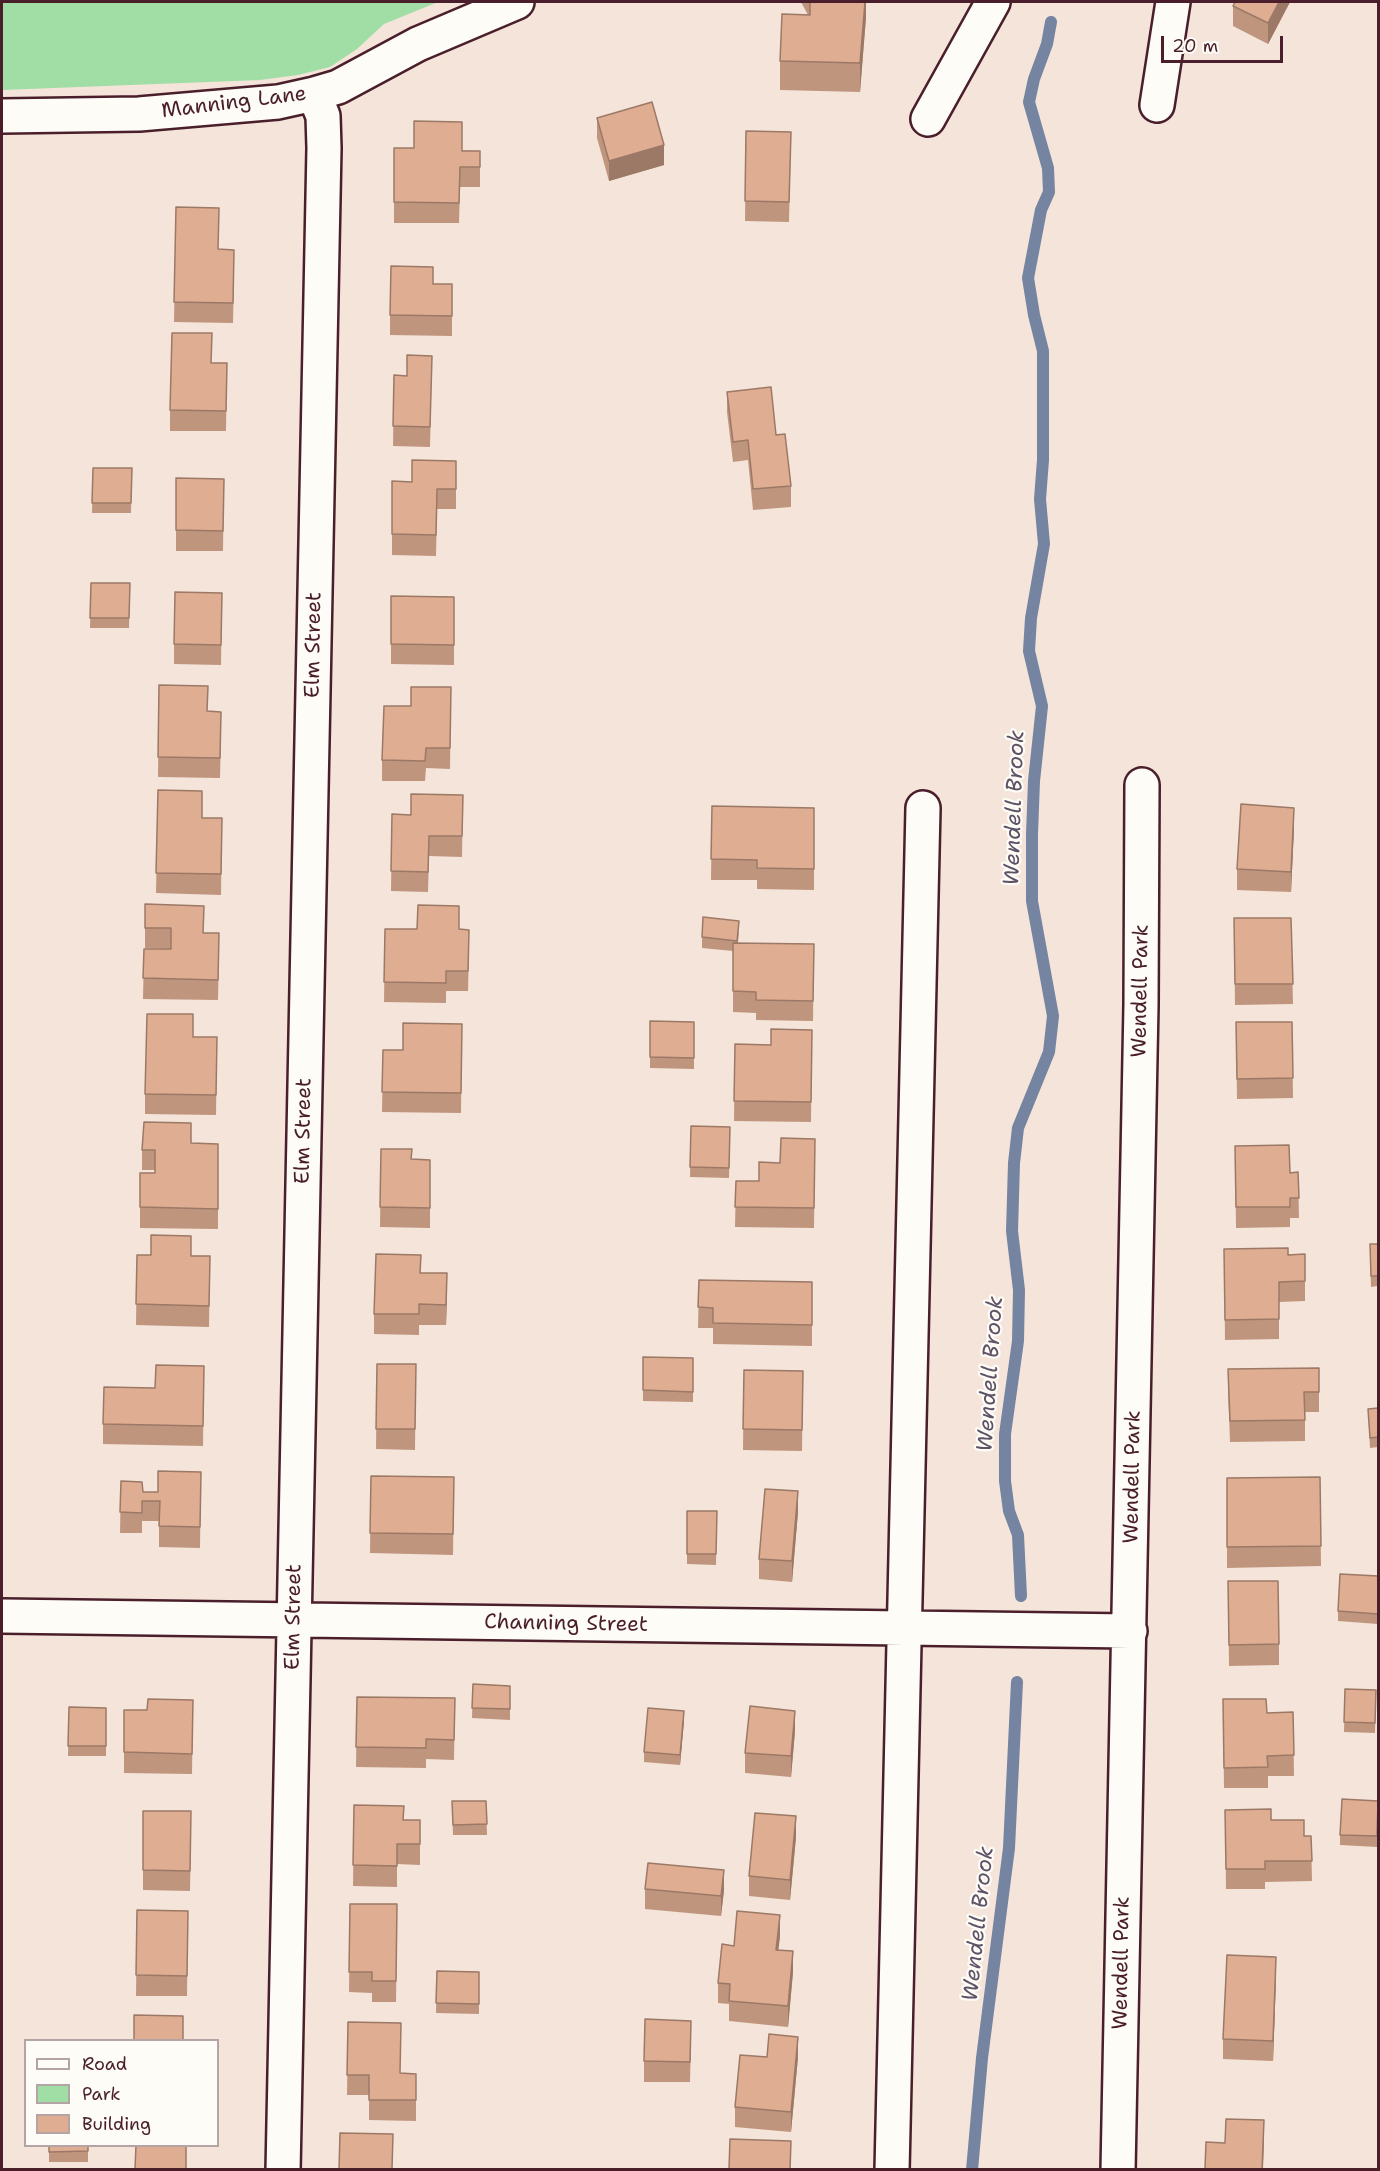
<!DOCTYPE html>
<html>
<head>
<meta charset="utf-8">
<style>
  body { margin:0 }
  #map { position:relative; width:1380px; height:2171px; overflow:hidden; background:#f4e4d9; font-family:"Shantell Sans",sans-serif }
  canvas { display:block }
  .frame { position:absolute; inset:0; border:3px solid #4a1f2b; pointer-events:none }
  .legend { position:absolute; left:24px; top:2039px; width:195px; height:108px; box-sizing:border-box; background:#fdfcf7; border:2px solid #b5a4a5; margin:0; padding:8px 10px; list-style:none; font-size:18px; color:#4a1f2b }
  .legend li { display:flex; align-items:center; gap:12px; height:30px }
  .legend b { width:30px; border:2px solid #b5a4a5 }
  .scale { position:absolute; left:1161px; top:36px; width:122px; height:27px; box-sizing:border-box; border:3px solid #4a1f2b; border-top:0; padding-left:8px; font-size:18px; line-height:21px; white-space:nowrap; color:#4a1f2b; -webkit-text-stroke:4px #fdfcf7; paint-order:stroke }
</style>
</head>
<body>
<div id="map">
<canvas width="1380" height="2171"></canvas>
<div class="frame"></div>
<ul class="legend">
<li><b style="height:8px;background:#fdfcf7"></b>Road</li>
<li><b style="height:16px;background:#a0dea5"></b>Park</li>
<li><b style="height:16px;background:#dfad92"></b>Building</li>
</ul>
<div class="scale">20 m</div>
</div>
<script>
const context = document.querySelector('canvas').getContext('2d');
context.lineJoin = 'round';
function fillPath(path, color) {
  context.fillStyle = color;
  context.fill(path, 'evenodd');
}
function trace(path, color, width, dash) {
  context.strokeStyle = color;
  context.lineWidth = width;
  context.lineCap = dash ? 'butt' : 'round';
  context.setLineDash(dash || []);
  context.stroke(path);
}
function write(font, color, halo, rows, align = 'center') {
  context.font = font + ' "Shantell Sans",sans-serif';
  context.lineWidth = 4.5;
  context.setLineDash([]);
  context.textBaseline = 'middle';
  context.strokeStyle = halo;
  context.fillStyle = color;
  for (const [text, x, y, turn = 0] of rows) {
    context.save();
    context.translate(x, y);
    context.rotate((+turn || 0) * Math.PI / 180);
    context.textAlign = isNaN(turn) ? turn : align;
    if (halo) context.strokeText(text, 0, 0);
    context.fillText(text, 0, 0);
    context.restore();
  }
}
fillPath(new Path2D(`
  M 2,2 L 438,2 L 384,24 L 357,49 L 330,67 L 298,75 L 260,80 L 2,90 Z`), '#a0dea5');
trace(new Path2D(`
  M 1021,1596 L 1018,1535 L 1009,1511 L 1005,1481 L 1005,1434 L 1018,1341 L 1019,1290 L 1012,1231 L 1014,1163 L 1018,1128 L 1049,1052 L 1053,1016 L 1032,901 L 1032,834 L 1034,781 L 1042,706 L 1029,651 L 1031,618 L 1044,544 L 1040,499 L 1043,460 L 1043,351 L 1034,315 L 1028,278 L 1041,210 L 1049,192 L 1048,168 L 1029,102 L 1034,79 L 1047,44 L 1051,22
  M 972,2170 L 982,2058 L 1009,1848 L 1017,1682`), '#7484a1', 12);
const minor = new Path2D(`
  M 1157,105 L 1173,2
  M 2,116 L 139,114 L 278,102 L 314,94 L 338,87 L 418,44 L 517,2
  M 928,119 L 993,2
  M 2,1616 L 1130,1631
  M 283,2170 L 324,148 L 323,116 L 314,94
  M 892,2170 L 923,808
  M 1118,2170 L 1141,1005 L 1142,785`);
trace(minor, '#4a1f2b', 38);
trace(minor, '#fdfcf7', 33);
fillPath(new Path2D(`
  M 801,2 L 866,2 L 866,17 L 860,92 L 780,90 L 780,61 L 808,15 Z
  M 1290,2 L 1268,44 L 1233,26 L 1233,6 Z
  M 597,118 L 664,165 L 609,181 L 597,138 Z
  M 746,131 L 791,132 L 789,222 L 745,221 Z
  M 394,148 L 480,151 L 480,187 L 460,187 L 459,223 L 394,223 Z
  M 176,207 L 218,249 L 234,270 L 233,323 L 174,322 Z
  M 433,284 L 452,284 L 452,336 L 390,335 L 390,315 Z
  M 432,356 L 430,447 L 393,446 L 394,375 L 407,376 Z
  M 212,363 L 227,363 L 226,431 L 170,431 L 170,410 Z
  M 727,392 L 776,435 L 791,486 L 791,507 L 753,510 L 748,460 L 733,462 L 727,412 Z
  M 456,461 L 456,509 L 437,509 L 436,556 L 392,555 L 392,481 L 412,482 Z
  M 93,468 L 132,468 L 131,513 L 92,513 Z
  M 176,478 L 224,479 L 223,551 L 176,551 Z
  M 91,583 L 130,583 L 129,628 L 90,628 Z
  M 222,593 L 221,665 L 174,664 L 174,644 Z
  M 391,596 L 454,597 L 454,665 L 391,664 Z
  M 159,685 L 208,711 L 221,732 L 220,778 L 158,777 Z
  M 451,687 L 450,769 L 426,768 L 425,781 L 382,781 L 382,760 L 411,706 Z
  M 158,790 L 202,818 L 222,818 L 221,895 L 156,893 Z
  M 463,795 L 462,857 L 429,856 L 428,892 L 391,891 L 392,814 L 411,815 Z
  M 712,806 L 814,808 L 814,890 L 757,889 L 757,880 L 711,880 Z
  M 1294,828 L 1291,892 L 1237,890 L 1237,869 Z
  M 145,904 L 204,933 L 219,953 L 218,1000 L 143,999 L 144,949 L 171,948 L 145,948 Z
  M 1234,918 L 1291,918 L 1293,1004 L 1235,1005 Z
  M 385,929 L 459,929 L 469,950 L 468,991 L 446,991 L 446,1003 L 384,1002 Z
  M 739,931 L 738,943 L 814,944 L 813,1021 L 756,1020 L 756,1013 L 733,1012 L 733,951 L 702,948 L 702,937 Z
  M 650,1021 L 694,1022 L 694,1069 L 650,1068 Z
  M 1236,1022 L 1292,1022 L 1293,1098 L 1237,1099 Z
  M 462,1024 L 461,1113 L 382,1112 L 383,1050 L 403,1050 Z
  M 812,1030 L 811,1122 L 734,1121 L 735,1044 L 771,1045 Z
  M 193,1037 L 217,1037 L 216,1115 L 145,1114 L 145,1094 Z
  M 691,1126 L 730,1127 L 729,1178 L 690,1177 Z
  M 815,1139 L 814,1228 L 735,1227 L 736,1181 L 759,1181 L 780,1163 Z
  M 191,1143 L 218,1144 L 218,1229 L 140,1228 L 140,1173 L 155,1173 L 155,1170 L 142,1170 L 142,1150 Z
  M 1235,1146 L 1290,1173 L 1298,1172 L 1299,1218 L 1290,1218 L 1290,1227 L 1236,1228 Z
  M 381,1149 L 412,1159 L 430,1160 L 430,1228 L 380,1227 Z
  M 1378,1244 L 1378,1286 L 1371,1287 L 1370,1255 Z
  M 1224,1249 L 1288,1255 L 1305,1254 L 1305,1301 L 1279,1302 L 1279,1339 L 1225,1340 Z
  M 137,1255 L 210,1256 L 209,1327 L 136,1325 Z
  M 421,1273 L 447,1293 L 446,1325 L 419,1325 L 419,1335 L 374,1334 L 374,1314 Z
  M 699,1280 L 812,1282 L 812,1346 L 713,1344 L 713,1328 L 698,1328 Z
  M 643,1357 L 693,1358 L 693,1402 L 643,1401 Z
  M 377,1364 L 416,1364 L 415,1450 L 376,1449 Z
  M 204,1366 L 203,1446 L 103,1444 L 103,1424 L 155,1388 Z
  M 1319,1368 L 1319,1412 L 1305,1412 L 1305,1441 L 1230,1442 L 1228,1389 Z
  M 744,1370 L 803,1371 L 802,1451 L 743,1450 Z
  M 1378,1408 L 1378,1447 L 1370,1448 L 1368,1409 Z
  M 201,1472 L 200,1548 L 159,1547 L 159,1521 L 142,1521 L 142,1533 L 120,1533 L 121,1481 L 143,1492 L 158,1492 Z
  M 371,1476 L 454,1477 L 453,1555 L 370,1553 Z
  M 1320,1477 L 1321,1566 L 1227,1568 L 1227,1478 Z
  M 687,1511 L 717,1511 L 716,1565 L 687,1564 Z
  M 798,1512 L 792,1582 L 759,1579 L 759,1559 Z
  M 1378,1576 L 1378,1624 L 1338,1621 L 1338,1611 Z
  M 1228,1581 L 1279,1644 L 1279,1665 L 1229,1666 Z
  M 473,1684 L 510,1686 L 510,1720 L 472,1718 Z
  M 1345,1689 L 1376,1690 L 1375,1733 L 1344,1732 Z
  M 357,1697 L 455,1698 L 454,1760 L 426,1759 L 426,1768 L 356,1767 Z
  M 1223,1699 L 1267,1713 L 1293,1712 L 1294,1776 L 1268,1776 L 1268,1788 L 1224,1788 Z
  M 193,1700 L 192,1774 L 124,1773 L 124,1710 L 147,1710 Z
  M 69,1707 L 106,1708 L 106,1756 L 68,1756 Z
  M 684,1721 L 680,1765 L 644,1762 L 644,1752 Z
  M 795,1731 L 791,1777 L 745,1773 L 745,1753 Z
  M 452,1801 L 486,1801 L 487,1835 L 453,1835 Z
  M 1378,1801 L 1377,1847 L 1340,1845 L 1340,1835 Z
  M 354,1805 L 404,1820 L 420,1820 L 420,1865 L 397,1864 L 397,1887 L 353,1886 Z
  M 1225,1810 L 1271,1820 L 1304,1836 L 1311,1836 L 1312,1881 L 1265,1882 L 1265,1889 L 1226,1889 Z
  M 143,1811 L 191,1832 L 190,1891 L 143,1890 Z
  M 796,1837 L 790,1900 L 749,1896 L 749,1876 Z
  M 645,1889 L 724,1890 L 721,1916 L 645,1909 Z
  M 350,1904 L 397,1925 L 396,2002 L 372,2002 L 372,1993 L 349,1992 Z
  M 137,1910 L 188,1911 L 187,1996 L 136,1996 Z
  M 780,1936 L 778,1950 L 793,1972 L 788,2027 L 729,2021 L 729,2004 L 718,2003 L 718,1983 L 734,1946 Z
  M 437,1971 L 479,1972 L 479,2014 L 436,2013 Z
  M 1276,1977 L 1273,2061 L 1223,2059 L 1223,2039 Z
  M 348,2022 L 400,2073 L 416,2074 L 416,2121 L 369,2120 L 369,2095 L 347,2095 Z
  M 691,2041 L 690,2082 L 644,2082 L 644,2061 Z
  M 767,2057 L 798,2057 L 791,2132 L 735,2127 L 735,2107 Z
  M 49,2145 L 88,2145 L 88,2162 L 49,2162 Z`), '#c0957e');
fillPath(new Path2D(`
  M 865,2 L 866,2 L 866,17 L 860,92 L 860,63 Z
  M 1279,2 L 1290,2 L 1268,44 L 1268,23 Z
  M 664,145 L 664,165 L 609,181 L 609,161 Z
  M 1294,808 L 1294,828 L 1291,892 L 1291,872 Z
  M 447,1273 L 447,1293 L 446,1325 L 446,1305 Z
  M 798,1491 L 798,1512 L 792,1582 L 792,1561 Z
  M 684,1711 L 684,1721 L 680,1765 L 680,1755 Z
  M 795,1711 L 795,1731 L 791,1777 L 791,1756 Z
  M 796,1816 L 796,1837 L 790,1900 L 790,1880 Z
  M 724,1870 L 724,1890 L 721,1916 L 721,1896 Z
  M 780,1915 L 780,1936 L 776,1971 L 776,1950 Z
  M 793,1951 L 793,1972 L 788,2027 L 788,2006 Z
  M 1276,1957 L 1276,1977 L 1273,2061 L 1273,2041 Z
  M 798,2037 L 798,2057 L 791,2132 L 791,2112 Z
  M 1264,2120 L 1264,2141 L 1263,2169 L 1262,2169 Z`), '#9c7966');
const building = new Path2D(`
  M 810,2 L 865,2 L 860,63 L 780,61 L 782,14 L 810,15 Z
  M 1235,2 L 1279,2 L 1268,23 L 1233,6 Z
  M 652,102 L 664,145 L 609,161 L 597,118 Z
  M 414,121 L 462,122 L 462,151 L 480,151 L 480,167 L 460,167 L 459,203 L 394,202 L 394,148 L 414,148 Z
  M 746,131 L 791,132 L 789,202 L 745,201 Z
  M 176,207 L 219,208 L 218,249 L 234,250 L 233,303 L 174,302 Z
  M 391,266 L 433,267 L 433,284 L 452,284 L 452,316 L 390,315 Z
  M 172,333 L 212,333 L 211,363 L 227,363 L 226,411 L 170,410 Z
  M 407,355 L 432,356 L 430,427 L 393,426 L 394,375 L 407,376 Z
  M 771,387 L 776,435 L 785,434 L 791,486 L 753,489 L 748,440 L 733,442 L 727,392 Z
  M 412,460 L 456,461 L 456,489 L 437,489 L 436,535 L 392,534 L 392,481 L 412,482 Z
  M 93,468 L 132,468 L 131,503 L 92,503 Z
  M 176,478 L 224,479 L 223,531 L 176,530 Z
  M 91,583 L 130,583 L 129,618 L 90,618 Z
  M 175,592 L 222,593 L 221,645 L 174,644 Z
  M 391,596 L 454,597 L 454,645 L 391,644 Z
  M 159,685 L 208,686 L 207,711 L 221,712 L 220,758 L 158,757 Z
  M 411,687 L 451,687 L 450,748 L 426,748 L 425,761 L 382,760 L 384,706 L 411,706 Z
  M 158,790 L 202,791 L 202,818 L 222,818 L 221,874 L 156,873 Z
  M 411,794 L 463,795 L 462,836 L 429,836 L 428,872 L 391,871 L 392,814 L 411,815 Z
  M 1241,804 L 1294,808 L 1291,872 L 1237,869 Z
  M 712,806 L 814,808 L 814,869 L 757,868 L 757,860 L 711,859 Z
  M 145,904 L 204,906 L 203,933 L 219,933 L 218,980 L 143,978 L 144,949 L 171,949 L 171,928 L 145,928 Z
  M 418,905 L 459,906 L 459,929 L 469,930 L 468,971 L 446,971 L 446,983 L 384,982 L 385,929 L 417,929 Z
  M 703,917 L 739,921 L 737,941 L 702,937 Z
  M 1234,918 L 1291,918 L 1293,984 L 1235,984 Z
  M 733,943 L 814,944 L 813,1001 L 756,1000 L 756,992 L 733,991 Z
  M 147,1014 L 193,1014 L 193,1037 L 217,1037 L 216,1095 L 145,1094 Z
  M 650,1021 L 694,1022 L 694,1058 L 650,1057 Z
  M 1236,1022 L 1292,1022 L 1293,1078 L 1237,1079 Z
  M 403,1023 L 462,1024 L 461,1093 L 382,1092 L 383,1050 L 403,1050 Z
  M 771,1029 L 812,1030 L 811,1102 L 734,1101 L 735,1044 L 771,1045 Z
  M 144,1122 L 191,1123 L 191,1143 L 218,1144 L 218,1209 L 140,1207 L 140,1173 L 155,1173 L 155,1150 L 142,1150 Z
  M 691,1126 L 730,1127 L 729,1168 L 690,1167 Z
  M 781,1138 L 815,1139 L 814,1208 L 735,1207 L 736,1181 L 759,1181 L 759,1162 L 780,1163 Z
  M 1289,1145 L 1290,1173 L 1298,1172 L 1299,1198 L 1290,1198 L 1290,1207 L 1236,1207 L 1235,1146 Z
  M 381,1149 L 412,1149 L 411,1159 L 430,1160 L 430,1208 L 380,1207 Z
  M 151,1235 L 191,1236 L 191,1256 L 210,1256 L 209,1306 L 136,1304 L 137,1255 L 151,1255 Z
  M 1370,1244 L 1378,1244 L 1378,1276 L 1371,1276 Z
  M 1288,1248 L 1288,1255 L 1305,1254 L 1305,1281 L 1279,1282 L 1279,1319 L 1225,1320 L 1224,1249 Z
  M 376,1254 L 421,1255 L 420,1273 L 447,1273 L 446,1305 L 419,1304 L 419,1314 L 374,1314 Z
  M 699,1280 L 812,1282 L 812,1325 L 713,1323 L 713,1308 L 698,1307 Z
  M 643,1357 L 693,1358 L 693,1392 L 643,1390 Z
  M 377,1364 L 416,1364 L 415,1429 L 376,1429 Z
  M 156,1365 L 204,1366 L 203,1426 L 103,1424 L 104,1387 L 155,1388 Z
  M 1319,1368 L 1319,1392 L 1304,1392 L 1305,1420 L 1230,1421 L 1228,1369 Z
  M 744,1370 L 803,1371 L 802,1430 L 743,1429 Z
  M 1378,1408 L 1378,1437 L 1370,1438 L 1368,1409 Z
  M 158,1471 L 201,1472 L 200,1527 L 159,1526 L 160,1501 L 142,1501 L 142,1513 L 120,1512 L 121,1481 L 142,1482 L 143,1492 L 158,1492 Z
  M 371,1476 L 454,1477 L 453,1534 L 370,1533 Z
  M 1320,1477 L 1321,1546 L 1227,1547 L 1227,1478 Z
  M 765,1489 L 798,1491 L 792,1561 L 759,1559 Z
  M 687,1511 L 717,1511 L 716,1554 L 687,1554 Z
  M 1340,1574 L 1378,1576 L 1378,1614 L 1338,1611 Z
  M 1228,1581 L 1278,1581 L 1279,1644 L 1229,1645 Z
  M 473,1684 L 510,1686 L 510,1709 L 472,1708 Z
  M 1345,1689 L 1376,1690 L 1375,1723 L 1344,1722 Z
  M 357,1697 L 455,1698 L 454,1740 L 426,1739 L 426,1748 L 356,1747 Z
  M 148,1699 L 193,1700 L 192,1754 L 124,1752 L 124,1710 L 147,1710 Z
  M 1223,1699 L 1266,1699 L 1267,1713 L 1293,1712 L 1294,1755 L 1267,1756 L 1268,1767 L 1224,1768 Z
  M 750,1706 L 795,1711 L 791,1756 L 745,1753 Z
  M 69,1707 L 106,1708 L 106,1746 L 68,1746 Z
  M 648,1708 L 684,1711 L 680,1755 L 644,1752 Z
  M 1342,1799 L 1378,1801 L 1377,1836 L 1340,1835 Z
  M 452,1801 L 486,1801 L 487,1824 L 453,1825 Z
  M 354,1805 L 404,1806 L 403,1820 L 420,1820 L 420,1844 L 397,1844 L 397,1866 L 353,1865 Z
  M 1271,1809 L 1271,1820 L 1304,1820 L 1304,1836 L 1311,1836 L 1312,1861 L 1265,1861 L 1265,1869 L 1226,1869 L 1225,1810 Z
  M 143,1811 L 191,1811 L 190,1871 L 143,1870 Z
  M 755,1813 L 796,1816 L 790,1880 L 749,1876 Z
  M 648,1863 L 724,1870 L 721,1896 L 645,1889 Z
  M 350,1904 L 397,1904 L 396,1981 L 372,1981 L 372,1972 L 349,1972 Z
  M 137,1910 L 188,1911 L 187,1976 L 136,1975 Z
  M 737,1911 L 780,1915 L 776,1950 L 793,1951 L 788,2006 L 729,2001 L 730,1984 L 718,1983 L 722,1944 L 734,1946 Z
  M 1227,1955 L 1276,1957 L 1273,2041 L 1223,2039 Z
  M 437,1971 L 479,1972 L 479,2004 L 436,2003 Z
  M 134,2015 L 183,2016 L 183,2040 L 134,2040 Z
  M 645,2019 L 691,2021 L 690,2062 L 644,2061 Z
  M 348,2022 L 401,2023 L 400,2073 L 416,2074 L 416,2100 L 369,2100 L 369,2075 L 347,2075 Z
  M 769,2034 L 798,2037 L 791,2112 L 735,2107 L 740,2055 L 767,2057 Z
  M 1226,2119 L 1264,2120 L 1262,2169 L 1205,2169 L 1206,2142 L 1225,2143 Z
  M 340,2133 L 393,2134 L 392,2169 L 339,2169 Z
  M 730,2139 L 791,2141 L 790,2169 L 729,2169 Z
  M 49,2145 L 88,2145 L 88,2151 L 49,2152 Z
  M 136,2145 L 186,2145 L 186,2169 L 135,2169 Z`);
fillPath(building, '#dfad92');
trace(building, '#9c7966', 1.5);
write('21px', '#4a1f2b', '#fdfcf7', [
  ["Manning Lane",234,103,-7],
  ["Elm Street",314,645,-89],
  ["Wendell Park",1141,991,-89],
  ["Elm Street",304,1131,-89],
  ["Wendell Park",1133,1477,-89],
  ["Elm Street",294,1617,-89],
  ["Channing Street",566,1624,1],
  ["Wendell Park",1122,1963,-89]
]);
write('italic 22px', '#5f5266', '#fdfcf7', [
  ["Wendell Brook",1015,808,-88],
  ["Wendell Brook",991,1374,-86],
  ["Wendell Brook",979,1924,-84]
]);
</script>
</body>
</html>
